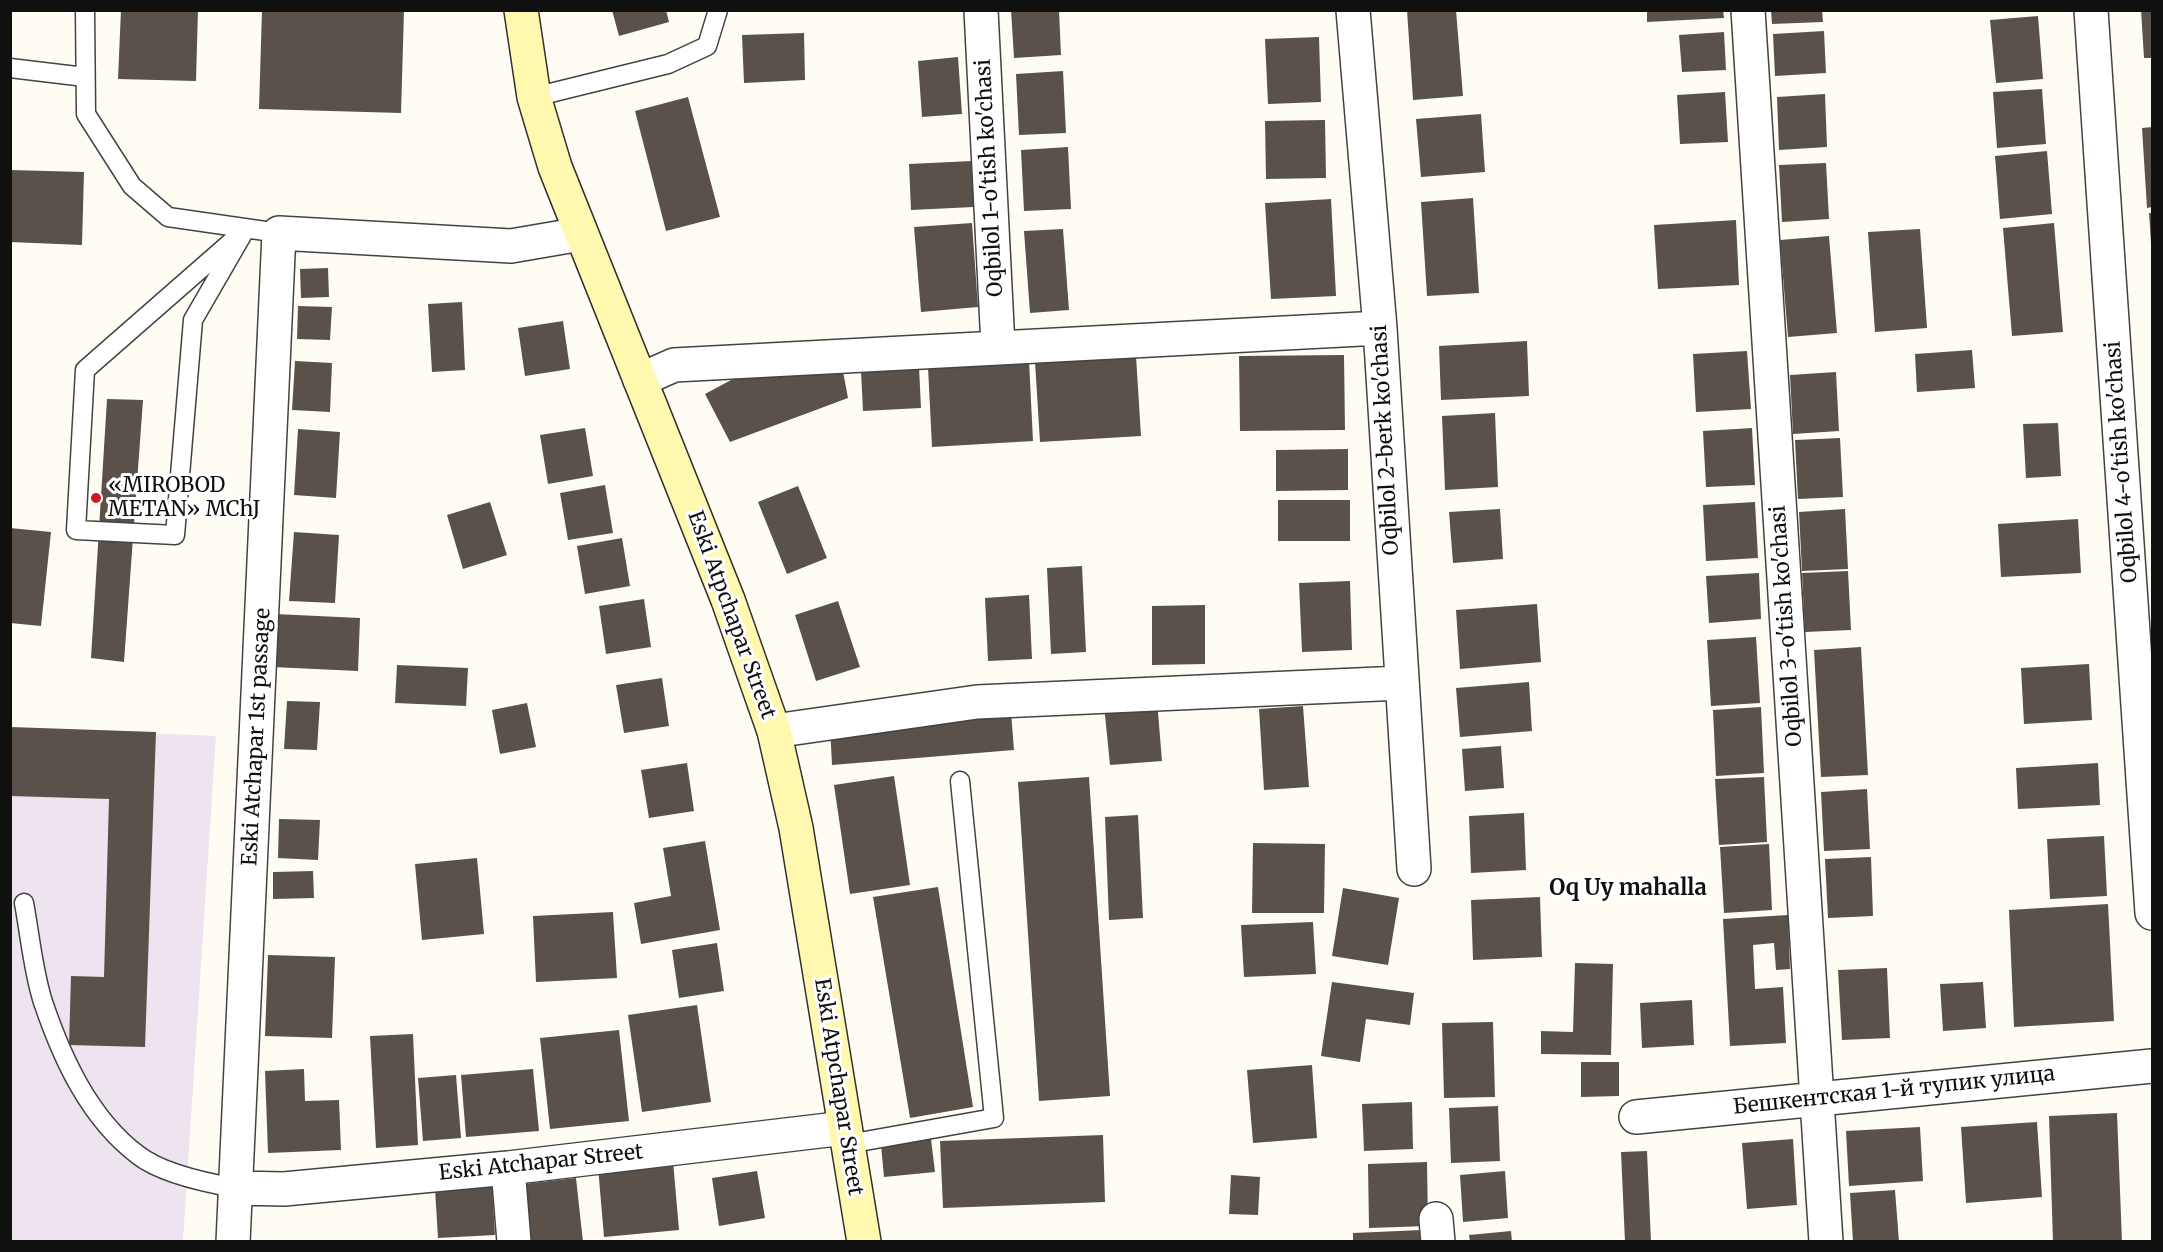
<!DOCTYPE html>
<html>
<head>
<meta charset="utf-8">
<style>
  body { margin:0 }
  #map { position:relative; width:2163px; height:1252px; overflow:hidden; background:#fffdf3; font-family:Merriweather,serif }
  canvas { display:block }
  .frame { position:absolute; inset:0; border:12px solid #101010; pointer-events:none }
</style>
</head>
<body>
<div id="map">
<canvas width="2163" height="1252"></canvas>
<div class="frame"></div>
</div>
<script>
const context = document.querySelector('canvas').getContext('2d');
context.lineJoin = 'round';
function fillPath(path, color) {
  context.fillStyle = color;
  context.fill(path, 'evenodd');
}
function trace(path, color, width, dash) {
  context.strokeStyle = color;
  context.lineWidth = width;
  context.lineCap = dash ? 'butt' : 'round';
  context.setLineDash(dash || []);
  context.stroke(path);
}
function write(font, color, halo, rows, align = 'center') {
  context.font = font + ' Merriweather,serif';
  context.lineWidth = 6;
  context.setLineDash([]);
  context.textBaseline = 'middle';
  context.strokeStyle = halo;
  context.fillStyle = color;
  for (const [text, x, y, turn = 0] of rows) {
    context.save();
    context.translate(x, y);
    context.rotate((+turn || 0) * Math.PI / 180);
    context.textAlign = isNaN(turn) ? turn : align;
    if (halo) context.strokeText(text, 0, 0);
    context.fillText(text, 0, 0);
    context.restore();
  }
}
fillPath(new Path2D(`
  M 11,727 L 216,736 L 183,1241 L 11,1242 Z`), '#eee4ef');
fillPath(new Path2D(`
  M 121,10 L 198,10 L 196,81 L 118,79 Z
  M 262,10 L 404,10 L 401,113 L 259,109 Z
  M 612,10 L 666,10 L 669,22 L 619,36 Z
  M 1011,10 L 1059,10 L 1061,55 L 1014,58 Z
  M 1407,10 L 1456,10 L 1463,96 L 1413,100 Z
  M 1647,10 L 1723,10 L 1724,18 L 1647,22 Z
  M 1771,10 L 1822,10 L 1823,22 L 1772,24 Z
  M 2141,10 L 2152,10 L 2152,58 L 2144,58 Z
  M 2038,16 L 2043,79 L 1996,83 L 1990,20 Z
  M 1824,31 L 1826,73 L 1775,76 L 1773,34 Z
  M 1724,32 L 1726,70 L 1682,72 L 1679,35 Z
  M 804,33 L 805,80 L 744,83 L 742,35 Z
  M 1319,37 L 1321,102 L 1268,104 L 1265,39 Z
  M 958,57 L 962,114 L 922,117 L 918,61 Z
  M 1063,71 L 1066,133 L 1019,135 L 1016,74 Z
  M 2042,89 L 2046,144 L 1997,148 L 1993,92 Z
  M 1725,92 L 1728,142 L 1680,144 L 1677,95 Z
  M 1825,94 L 1827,147 L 1779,150 L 1777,97 Z
  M 688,97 L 720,217 L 666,231 L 635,111 Z
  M 1481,114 L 1485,172 L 1421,177 L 1416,119 Z
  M 1325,120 L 1326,178 L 1266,179 L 1265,121 Z
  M 2152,127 L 2152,207 L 2147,208 L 2142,128 Z
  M 1068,147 L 1071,209 L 1024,211 L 1021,150 Z
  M 2047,151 L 2052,214 L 2000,219 L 1995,156 Z
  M 972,161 L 974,207 L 911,210 L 909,164 Z
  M 1826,163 L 1829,219 L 1782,222 L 1779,165 Z
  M 10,170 L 84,172 L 82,245 L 10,242 Z
  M 1473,198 L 1479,293 L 1427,296 L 1421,202 Z
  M 1331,199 L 1336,296 L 1271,299 L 1265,203 Z
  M 2149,213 L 2152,213 L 2152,243 L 2151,243 Z
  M 1736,220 L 1739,285 L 1658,289 L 1654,225 Z
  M 972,223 L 978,307 L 921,312 L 914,227 Z
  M 2054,223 L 2063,332 L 2012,336 L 2003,228 Z
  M 1063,229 L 1069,310 L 1030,313 L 1024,231 Z
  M 1920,229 L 1927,328 L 1875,332 L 1868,232 Z
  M 1829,236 L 1837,333 L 1788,337 L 1780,240 Z
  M 328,268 L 329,297 L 301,298 L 300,269 Z
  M 462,302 L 465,370 L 432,372 L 428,304 Z
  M 298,306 L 332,307 L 330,340 L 297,339 Z
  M 563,321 L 570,369 L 525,376 L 518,328 Z
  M 1527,341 L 1529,396 L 1441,400 L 1439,346 Z
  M 1972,350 L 1975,388 L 1917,392 L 1915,354 Z
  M 1747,351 L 1751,409 L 1696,412 L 1693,354 Z
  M 1344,355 L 1345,430 L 1240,431 L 1239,356 Z
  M 1136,356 L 1141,436 L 1040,442 L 1035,362 Z
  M 295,361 L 332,363 L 330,412 L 292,410 Z
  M 1029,361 L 1033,441 L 932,447 L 928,367 Z
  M 842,366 L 848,398 L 730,442 L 705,394 L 733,379 Z
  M 919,367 L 921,408 L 863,411 L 861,371 Z
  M 1836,372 L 1839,431 L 1793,434 L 1790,375 Z
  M 107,399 L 143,400 L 124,662 L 91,658 Z
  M 1495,413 L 1498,487 L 1445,490 L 1442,416 Z
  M 2058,423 L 2061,476 L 2026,478 L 2023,424 Z
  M 585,428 L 593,476 L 548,484 L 540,435 Z
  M 1752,428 L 1755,485 L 1706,487 L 1703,431 Z
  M 298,429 L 340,432 L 336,498 L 294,495 Z
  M 1840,438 L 1843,497 L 1798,499 L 1795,440 Z
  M 1348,449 L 1348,490 L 1276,491 L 1276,450 Z
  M 605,485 L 613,533 L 568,540 L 560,493 Z
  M 798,486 L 827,558 L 787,574 L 758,502 Z
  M 1278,500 L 1350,500 L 1350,541 L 1278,541 Z
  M 490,502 L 507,555 L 463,569 L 447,515 Z
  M 1755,502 L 1758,558 L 1706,561 L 1703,505 Z
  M 1500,509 L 1503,559 L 1453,563 L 1449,512 Z
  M 1845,509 L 1848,569 L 1802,571 L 1799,512 Z
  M 2078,519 L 2081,573 L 2001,577 L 1998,524 Z
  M 10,528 L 51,532 L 41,626 L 10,623 Z
  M 294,532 L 339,535 L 335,603 L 289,601 Z
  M 622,538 L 630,586 L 585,594 L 577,546 Z
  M 1082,566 L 1086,652 L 1051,654 L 1047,568 Z
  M 1848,571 L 1851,630 L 1805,632 L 1802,573 Z
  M 1759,573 L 1761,619 L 1709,623 L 1706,576 Z
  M 1350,581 L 1352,650 L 1302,652 L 1299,583 Z
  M 1029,595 L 1032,659 L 988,661 L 985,598 Z
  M 644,599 L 651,647 L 606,654 L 599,606 Z
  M 838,601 L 860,667 L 816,681 L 795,615 Z
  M 1537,604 L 1541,662 L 1460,669 L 1456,610 Z
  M 1205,605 L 1205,664 L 1152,665 L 1152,606 Z
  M 275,614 L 360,618 L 358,671 L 272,667 Z
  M 1756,637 L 1760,703 L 1711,706 L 1707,640 Z
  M 1861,647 L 1868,775 L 1821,777 L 1814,650 Z
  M 2089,664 L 2092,720 L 2024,724 L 2021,668 Z
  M 397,665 L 468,668 L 466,706 L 395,703 Z
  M 662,678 L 669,726 L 624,733 L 616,685 Z
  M 1529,682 L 1532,731 L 1460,737 L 1456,688 Z
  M 1157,700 L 1162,761 L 1110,765 L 1104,705 Z
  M 287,701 L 320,702 L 317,750 L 284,749 Z
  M 527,703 L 536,747 L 500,754 L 492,710 Z
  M 1303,706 L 1309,787 L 1264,790 L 1259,709 Z
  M 1761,707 L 1764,773 L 1716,776 L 1713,710 Z
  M 1011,712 L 1014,750 L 832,765 L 830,726 Z
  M 10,727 L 156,732 L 145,1047 L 69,1045 L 71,976 L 104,977 L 109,799 L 10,796 Z
  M 1501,746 L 1504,788 L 1465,791 L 1462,749 Z
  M 687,763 L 694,811 L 649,818 L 641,770 Z
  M 2098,763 L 2100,805 L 2018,809 L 2016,768 Z
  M 894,776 L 910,885 L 850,894 L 834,785 Z
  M 1089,777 L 1110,1096 L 1039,1101 L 1018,782 Z
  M 1764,777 L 1767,842 L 1719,845 L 1715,779 Z
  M 1867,789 L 1870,849 L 1824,851 L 1821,792 Z
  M 1524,813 L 1526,870 L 1471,873 L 1469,816 Z
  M 1138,815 L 1143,918 L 1109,920 L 1105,817 Z
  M 279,819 L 320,820 L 318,860 L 278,858 Z
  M 2104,836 L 2107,896 L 2050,899 L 2047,839 Z
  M 705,841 L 720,930 L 641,944 L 634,903 L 671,896 L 663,848 Z
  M 1253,843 L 1325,844 L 1324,913 L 1252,913 Z
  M 1769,844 L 1772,910 L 1724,913 L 1720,847 Z
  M 1871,857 L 1873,916 L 1828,918 L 1825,859 Z
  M 477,858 L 484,934 L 422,940 L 415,864 Z
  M 313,871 L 314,898 L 273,899 L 273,872 Z
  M 938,887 L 973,1107 L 910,1118 L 873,897 Z
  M 1343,888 L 1399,898 L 1388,965 L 1332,956 Z
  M 1540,897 L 1542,957 L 1473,960 L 1471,900 Z
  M 2108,904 L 2114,1021 L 2014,1027 L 2009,910 Z
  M 613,912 L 617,978 L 536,982 L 533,916 Z
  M 1788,915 L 1790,969 L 1776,970 L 1774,943 L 1753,945 L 1755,989 L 1783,987 L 1786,1043 L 1730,1046 L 1723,919 Z
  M 1313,922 L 1316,974 L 1244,977 L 1241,925 Z
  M 717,943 L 724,991 L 679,998 L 672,950 Z
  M 268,955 L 335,957 L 332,1038 L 265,1036 Z
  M 1575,963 L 1613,964 L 1611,1055 L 1541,1054 L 1541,1031 L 1573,1032 Z
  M 1887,968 L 1890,1038 L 1842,1040 L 1838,970 Z
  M 1332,982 L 1414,993 L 1410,1025 L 1366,1019 L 1360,1062 L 1321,1056 Z
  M 1983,982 L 1986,1028 L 1943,1031 L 1940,984 Z
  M 1692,1000 L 1694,1045 L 1642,1048 L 1640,1003 Z
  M 697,1005 L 711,1102 L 642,1112 L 628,1015 Z
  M 1493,1022 L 1495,1097 L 1444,1098 L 1442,1023 Z
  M 619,1030 L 629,1121 L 550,1129 L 540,1038 Z
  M 413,1034 L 418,1145 L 376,1148 L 370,1036 Z
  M 1581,1062 L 1619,1062 L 1619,1096 L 1581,1097 Z
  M 1312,1065 L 1317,1138 L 1253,1143 L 1247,1070 Z
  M 304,1069 L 305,1101 L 339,1100 L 341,1150 L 268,1153 L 265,1071 Z
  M 533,1069 L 539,1131 L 466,1137 L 461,1075 Z
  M 456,1075 L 461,1138 L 423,1141 L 418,1078 Z
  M 1412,1102 L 1413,1149 L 1364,1151 L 1362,1104 Z
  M 1498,1106 L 1500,1161 L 1451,1163 L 1449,1108 Z
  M 2117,1113 L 2122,1242 L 2053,1242 L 2049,1116 Z
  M 2037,1122 L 2042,1197 L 1966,1203 L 1961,1127 Z
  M 1920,1127 L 1923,1181 L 1849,1186 L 1846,1131 Z
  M 1103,1135 L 1105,1202 L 943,1208 L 940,1141 Z
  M 931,1139 L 935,1172 L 884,1177 L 881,1145 Z
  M 1793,1139 L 1797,1205 L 1747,1209 L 1742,1143 Z
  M 1647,1151 L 1651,1242 L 1625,1242 L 1621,1152 Z
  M 673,1161 L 679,1230 L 604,1237 L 598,1167 Z
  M 1427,1162 L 1428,1226 L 1369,1228 L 1368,1164 Z
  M 757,1171 L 765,1218 L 719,1226 L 712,1178 Z
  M 1505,1171 L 1508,1218 L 1463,1222 L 1460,1175 Z
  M 1231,1175 L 1260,1177 L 1258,1215 L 1229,1214 Z
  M 576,1178 L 583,1242 L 530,1242 L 524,1184 Z
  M 492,1186 L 495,1235 L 438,1238 L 435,1189 Z
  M 1895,1190 L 1899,1242 L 1853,1242 L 1850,1193 Z
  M 1422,1230 L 1422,1242 L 1353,1242 L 1353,1233 Z
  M 1511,1231 L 1512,1242 L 1470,1242 L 1469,1235 Z`), '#5a514b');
const lane = new Path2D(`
  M 85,10 L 86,114 L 132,186 L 168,217 L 279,233
  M 10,68 L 85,77
  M 534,97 L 668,64 L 707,46 L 718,10
  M 245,230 L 193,320 L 175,535 L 76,530 L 85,370 Z
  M 24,903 C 30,935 33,971 43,1002 C 62,1058 89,1118 138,1155 C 161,1173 207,1183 236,1188
  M 848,1144 L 994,1118 L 960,781`);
const street = new Path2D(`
  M 981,10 L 998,346
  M 1353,10 L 1380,328 L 1414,869
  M 1748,10 L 1826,1242
  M 2091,10 L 2152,913
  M 640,380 L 674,365 L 1380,328
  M 774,731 L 977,702 L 1401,683
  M 1636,1117 L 2152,1066
  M 508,1168 L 514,1242
  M 236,1188 L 284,1189 L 508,1168 L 845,1128
  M 1436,1219 L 1438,1242
  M 233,1242 L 279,233 L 511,246 L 581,234`);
const secondary = new Path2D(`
  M 521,10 L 534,97 L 555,167 L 728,600 L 774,731 L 796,828 L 864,1242`);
trace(lane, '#434343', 21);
trace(street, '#434343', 36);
trace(secondary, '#323232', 36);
trace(lane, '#fff', 18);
trace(street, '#fff', 33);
trace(secondary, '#fff8ae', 33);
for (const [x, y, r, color] of [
  [96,498,6,"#d1171b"]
]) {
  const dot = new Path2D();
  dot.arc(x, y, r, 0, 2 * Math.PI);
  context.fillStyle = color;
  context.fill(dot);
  trace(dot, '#fff', 2);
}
write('21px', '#101010', '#fff', [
  ["Oqbilol 1-o'tish ko'chasi",990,178,-93],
  ["Oqbilol 2-berk ko'chasi",1386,440,-93],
  ["Oqbilol 4-o'tish ko'chasi",2122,462,-94],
  ["Eski Atpchapar Street",731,615,70],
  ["Oqbilol 3-o'tish ko'chasi",1787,626,-94],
  ["Eski Atchapar 1st passage",257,737,-87],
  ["Eski Atpchapar Street",838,1087,81],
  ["Бешкентская 1-й тупик улица",1894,1091,-6],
  ["Eski Atchapar Street",541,1163,-6]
]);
write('21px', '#101010', '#fff', [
  ["«MIROBOD",108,486],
  ["METAN» MChJ",108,510]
], 'left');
write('bold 22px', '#101010', '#fff', [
  ["Oq Uy mahalla",1628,889]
]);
</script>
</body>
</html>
